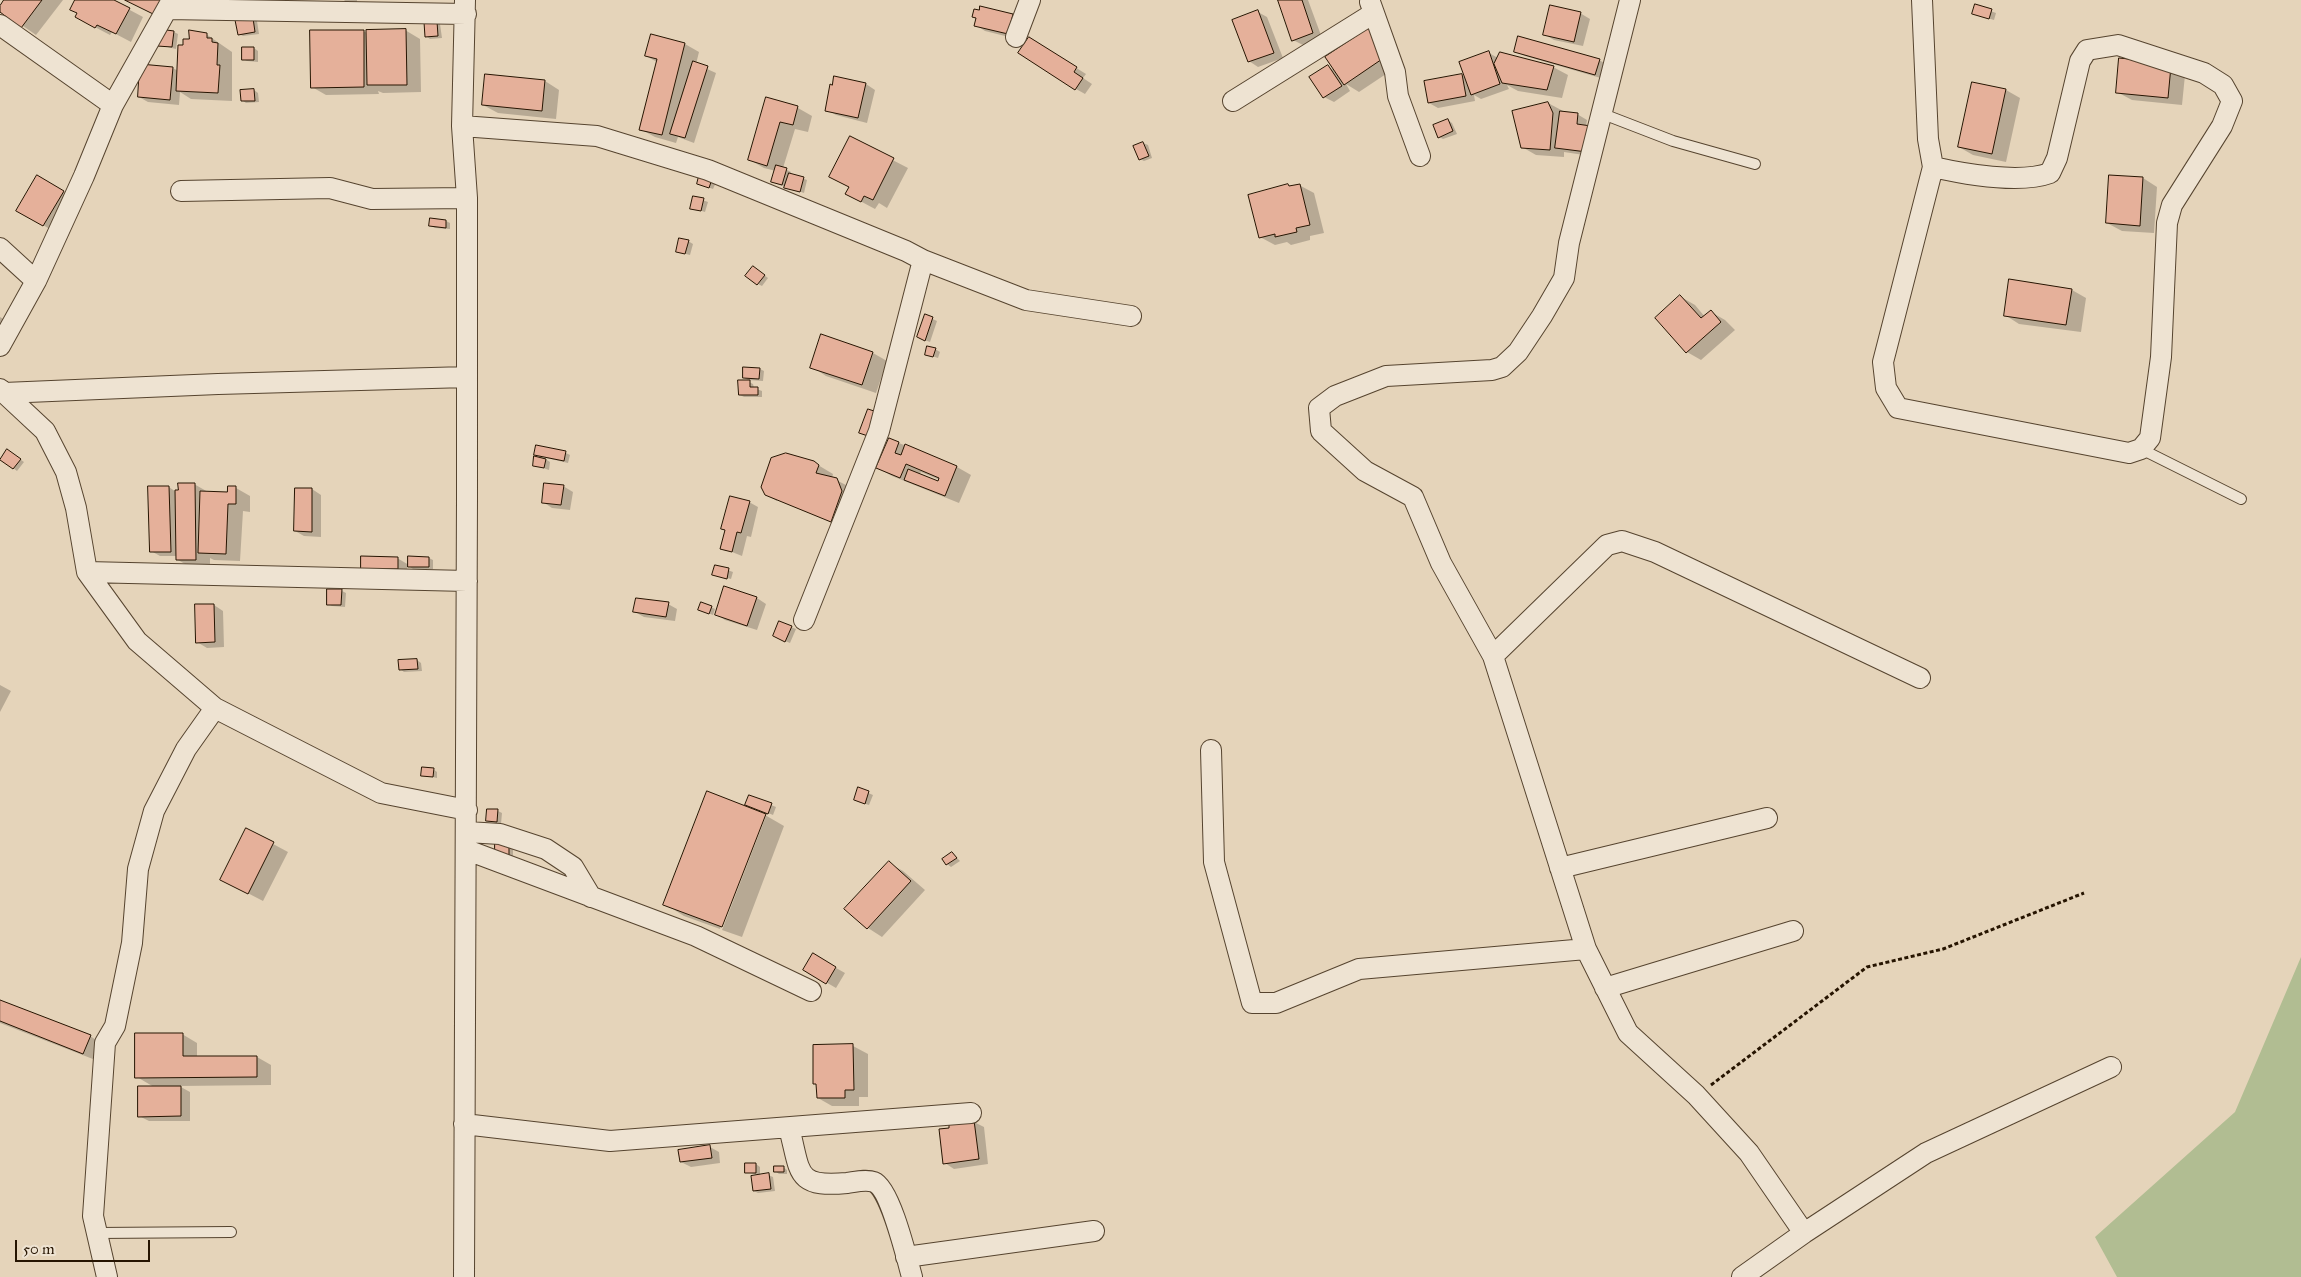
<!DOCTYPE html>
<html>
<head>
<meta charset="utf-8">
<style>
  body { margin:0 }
  #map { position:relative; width:2301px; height:1277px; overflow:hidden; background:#e5d4ba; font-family:"IM FELL Great Primer",serif }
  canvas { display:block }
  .scale { position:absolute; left:15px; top:1240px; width:135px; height:22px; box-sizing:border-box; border:2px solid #261401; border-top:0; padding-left:6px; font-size:15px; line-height:18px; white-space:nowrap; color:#261401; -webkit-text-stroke:4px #eee3d2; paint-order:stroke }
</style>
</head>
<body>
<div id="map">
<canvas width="2301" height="1277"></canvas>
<div class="scale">50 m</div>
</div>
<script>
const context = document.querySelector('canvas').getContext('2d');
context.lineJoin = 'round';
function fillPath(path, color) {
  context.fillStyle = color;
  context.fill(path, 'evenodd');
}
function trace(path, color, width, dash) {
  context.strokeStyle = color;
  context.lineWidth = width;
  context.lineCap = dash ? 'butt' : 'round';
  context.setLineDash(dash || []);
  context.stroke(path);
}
fillPath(new Path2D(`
  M 2301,957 L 2301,1277 L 2117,1277 L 2095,1237 L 2235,1112 Z`), '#b1bd92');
fillPath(new Path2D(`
  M 6,0 L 63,0 L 36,35 L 0,10 Z
  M 76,0 L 111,0 L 143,17 L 131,42 L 112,32 L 110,35 L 91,25 L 79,13 Z
  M 344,0 L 357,0 L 357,4 L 348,4 Z
  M 1279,0 L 1308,0 L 1322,38 L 1303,45 L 1293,40 Z
  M 1976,6 L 1996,13 L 1994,20 L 1974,14 Z
  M 981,7 L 1013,15 L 1022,20 L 1017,39 L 985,31 L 976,25 L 977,19 L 974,17 L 980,12 Z
  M 1258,12 L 1267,17 L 1283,58 L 1258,67 L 1249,61 Z
  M 1580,13 L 1590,19 L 1583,46 L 1554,40 L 1544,34 Z
  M 253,19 L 257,21 L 259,34 L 243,36 L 239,34 Z
  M 436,22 L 440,24 L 442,38 L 430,39 L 426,36 Z
  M 1369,29 L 1401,64 L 1359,92 L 1346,84 L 1350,91 L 1334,102 L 1324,97 L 1328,67 L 1336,71 Z
  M 405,30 L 420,39 L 421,92 L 383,93 L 378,91 L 379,94 L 326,95 L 312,87 L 363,31 L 367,33 Z
  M 174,32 L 178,34 L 176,49 L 159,45 Z
  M 206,34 L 232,52 L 232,101 L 191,99 L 180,92 L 179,105 L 148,102 L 139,97 L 173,68 L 178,71 L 184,46 L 190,40 Z
  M 652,35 L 685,44 L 699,52 L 696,64 L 716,73 L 694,143 L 678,137 L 676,143 L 655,137 L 640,129 L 657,62 L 646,56 Z
  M 1038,44 L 1086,74 L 1083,78 L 1092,84 L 1085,94 L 1076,89 Z
  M 243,48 L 254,48 L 258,51 L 258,62 L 247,61 L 243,59 Z
  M 1515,51 L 1599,60 L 1608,65 L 1604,79 L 1525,56 Z
  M 1489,53 L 1498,58 L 1553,67 L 1568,75 L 1562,98 L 1518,91 L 1507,85 L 1509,89 L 1481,99 L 1474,95 L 1475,101 L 1438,108 L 1429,103 L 1462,75 L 1466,78 Z
  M 2121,59 L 2185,75 L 2182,105 L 2132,100 L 2117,92 Z
  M 486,75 L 545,81 L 559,90 L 556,119 L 498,113 L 483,105 Z
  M 835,77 L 866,84 L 875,90 L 867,123 L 836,115 L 827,110 Z
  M 1973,83 L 2006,90 L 2020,98 L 2006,162 L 1973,155 L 1959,147 Z
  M 254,90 L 258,93 L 259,102 L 246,103 L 242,100 Z
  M 767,99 L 798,108 L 812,116 L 808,132 L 795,129 L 783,168 L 791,172 L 790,174 L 807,180 L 804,193 L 777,184 L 776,171 L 764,168 L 750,160 Z
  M 1548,103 L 1563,111 L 1577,114 L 1587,120 L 1586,127 L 1597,157 L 1564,152 L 1564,157 L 1536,155 L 1522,147 Z
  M 1448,120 L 1452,123 L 1457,134 L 1443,139 L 1439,137 Z
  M 850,138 L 908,168 L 887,208 L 879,203 L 875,209 L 847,194 L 855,189 Z
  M 1143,143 L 1148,145 L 1152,158 L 1144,161 L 1140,159 Z
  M 2111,176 L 2143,178 L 2157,187 L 2154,233 L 2122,231 L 2107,223 Z
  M 38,177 L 73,197 L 53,231 L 18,210 Z
  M 717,180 L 713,189 L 702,185 Z
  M 1299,185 L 1314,193 L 1324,233 L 1310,236 L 1310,240 L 1291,245 L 1287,242 L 1275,245 L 1260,237 L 1291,187 Z
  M 694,197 L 708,202 L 705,212 L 692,208 Z
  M 431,219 L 446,221 L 450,223 L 450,229 L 435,228 L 431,226 Z
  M 688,241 L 693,244 L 690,255 L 682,253 Z
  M 757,270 L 768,278 L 762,286 L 758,284 Z
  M 2072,290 L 2086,298 L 2081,332 L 2019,324 L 2005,315 Z
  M 1681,297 L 1695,305 L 1705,317 L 1711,312 L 1725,320 L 1735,330 L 1701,360 L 1687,352 Z
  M 926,316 L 937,321 L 930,342 L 922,339 Z
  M 0,317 L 5,320 L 0,328 Z
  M 822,336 L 873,353 L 887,361 L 876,393 L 826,376 L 812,367 Z
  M 935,349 L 940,352 L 938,358 L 926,354 Z
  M 760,369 L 764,371 L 763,381 L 748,380 L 744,378 Z
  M 749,382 L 753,384 L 754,388 L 762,391 L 762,397 L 744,397 L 740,395 Z
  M 899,443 L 957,467 L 971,475 L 959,503 L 892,476 L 878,468 ZM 921,472 L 940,480 L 939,483 L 919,475 Z
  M 7,450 L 24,462 L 17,471 L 1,459 Z
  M 566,453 L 570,455 L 568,463 L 542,457 L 550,462 L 549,470 L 534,465 L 543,459 L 535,454 Z
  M 813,462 L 833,474 L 832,478 L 852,488 L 837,523 L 777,499 L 777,501 L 766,495 Z
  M 194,484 L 208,492 L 228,493 L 229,487 L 236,488 L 250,496 L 250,512 L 243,511 L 240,561 L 214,560 L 210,558 L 210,567 L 192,568 L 178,560 L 178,556 L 160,556 L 151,551 L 169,487 L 176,492 Z
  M 563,486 L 573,492 L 570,510 L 552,508 L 543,502 Z
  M 296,489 L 312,489 L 321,495 L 321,537 L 304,536 L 295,531 Z
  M 749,502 L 758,507 L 751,537 L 747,536 L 742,556 L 722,548 L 727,531 L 723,529 Z
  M 397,558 L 409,565 L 429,558 L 433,560 L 433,569 L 413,569 L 407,565 L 407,574 L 371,574 Z
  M 716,566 L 733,572 L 731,579 L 717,575 Z
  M 725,588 L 757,598 L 766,604 L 757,630 L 725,620 L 716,614 Z
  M 342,591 L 346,593 L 345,607 L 332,606 L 328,604 Z
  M 668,604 L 677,609 L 675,621 L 644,617 L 635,612 Z
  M 214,605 L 223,611 L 224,647 L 207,648 L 197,642 Z
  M 711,607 L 715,609 L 713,615 L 703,611 Z
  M 791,627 L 796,629 L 790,643 L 778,638 Z
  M 417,660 L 421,663 L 422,671 L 404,672 L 400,669 Z
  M 0,685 L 11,691 L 0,712 Z
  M 433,769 L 437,772 L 437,778 L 423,775 Z
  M 859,789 L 873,795 L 869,805 L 859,802 Z
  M 708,793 L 765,815 L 784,826 L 742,937 L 722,930 L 766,816 L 763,816 L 720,929 L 684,916 L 665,904 Z
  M 771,805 L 776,807 L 773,815 L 751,806 Z
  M 498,811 L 502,813 L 501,824 L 487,821 Z
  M 247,830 L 288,852 L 263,901 L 236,887 Z
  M 496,843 L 513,845 L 513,860 Z
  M 952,853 L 960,861 L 951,867 L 947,864 Z
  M 889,863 L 903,871 L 925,890 L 882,937 L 868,928 L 846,909 Z
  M 813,955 L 845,973 L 836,988 L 805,970 Z
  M 0,1001 L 90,1036 L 104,1045 L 98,1061 L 0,1023 Z
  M 182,1034 L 197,1043 L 197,1057 L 257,1057 L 271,1065 L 271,1085 L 179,1086 L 190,1092 L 190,1121 L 149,1121 L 139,1116 L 154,1087 L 137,1077 Z
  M 814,1046 L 853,1046 L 868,1054 L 868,1097 L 859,1097 L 859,1106 L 832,1106 L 818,1098 L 818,1085 L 814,1083 Z
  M 974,1122 L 984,1127 L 988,1164 L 954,1169 L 945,1163 Z
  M 710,1147 L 719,1152 L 720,1163 L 691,1167 L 681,1162 Z
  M 756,1164 L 760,1167 L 760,1176 L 768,1175 L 773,1177 L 775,1191 L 758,1193 L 754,1191 L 759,1175 L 746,1172 Z
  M 783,1167 L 787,1170 L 787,1174 L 779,1174 L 775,1171 Z`), '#0003');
const building = new Path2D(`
  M 4,0 L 42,0 L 21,28 L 0,12 L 0,6 Z
  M 75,0 L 114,0 L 130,8 L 116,34 L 97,25 L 95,28 L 75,17 L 77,13 L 70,10 Z
  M 125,0 L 161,0 L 154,14 Z
  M 1278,0 L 1302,0 L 1313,33 L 1292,41 Z
  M 1975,4 L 1992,9 L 1989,19 L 1972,14 Z
  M 1550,5 L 1581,12 L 1574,42 L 1543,35 Z
  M 980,6 L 1013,14 L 1008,34 L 974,26 L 976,18 L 972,17 L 974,9 L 979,10 Z
  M 1258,10 L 1274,53 L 1248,62 L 1232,20 Z
  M 253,18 L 255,32 L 238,35 L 235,20 Z
  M 437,21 L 438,36 L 425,37 L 424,22 Z
  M 1369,28 L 1388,55 L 1344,85 L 1325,57 Z
  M 159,29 L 174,31 L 172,47 L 157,46 Z
  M 406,29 L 407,85 L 367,85 L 366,30 Z
  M 189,30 L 207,33 L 207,38 L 212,38 L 212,42 L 218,43 L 217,65 L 220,65 L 218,93 L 176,91 L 178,45 L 183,45 L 183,39 L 189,39 Z
  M 310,30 L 364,30 L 364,87 L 311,88 Z
  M 651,34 L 685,43 L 662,135 L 639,130 L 657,59 L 645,56 Z
  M 1518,36 L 1600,59 L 1595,75 L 1514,52 Z
  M 1029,37 L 1077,67 L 1074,72 L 1083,78 L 1075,90 L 1018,53 Z
  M 242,47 L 254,47 L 254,60 L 242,60 Z
  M 1489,51 L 1500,84 L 1471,95 L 1459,62 Z
  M 1500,52 L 1554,66 L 1547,90 L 1502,83 L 1494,64 Z
  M 2119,58 L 2159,62 L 2171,66 L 2168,98 L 2116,93 Z
  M 693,61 L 708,66 L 685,138 L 670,134 Z
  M 140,64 L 173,67 L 170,100 L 138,97 Z
  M 1328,65 L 1342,86 L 1323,98 L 1309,77 Z
  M 485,74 L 545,80 L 542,111 L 482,105 Z
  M 1462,74 L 1466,96 L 1428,103 L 1424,81 Z
  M 834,76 L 866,83 L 858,118 L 825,111 L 830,84 L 832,85 Z
  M 1972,82 L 2006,89 L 1992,154 L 1958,147 Z
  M 254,89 L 255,101 L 241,101 L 240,90 Z
  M 766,97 L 798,106 L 793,125 L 780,122 L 767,166 L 748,160 Z
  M 1548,102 L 1553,113 L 1550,150 L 1521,148 L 1512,111 Z
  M 1560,111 L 1578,113 L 1577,124 L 1591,126 L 1587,152 L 1555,148 Z
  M 1448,119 L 1453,131 L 1438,138 L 1433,125 Z
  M 850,136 L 894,158 L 873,200 L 864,196 L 861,202 L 845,194 L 849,187 L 829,177 Z
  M 1143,142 L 1149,156 L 1139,160 L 1133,146 Z
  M 776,165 L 787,168 L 782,185 L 771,182 Z
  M 700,172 L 713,176 L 709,188 L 697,184 Z
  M 789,173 L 804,177 L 800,192 L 784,188 Z
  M 37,175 L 64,191 L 43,226 L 16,211 Z
  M 2109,175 L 2143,177 L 2140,226 L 2106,223 Z
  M 1288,184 L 1289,186 L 1300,184 L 1310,225 L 1296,228 L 1297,232 L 1275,237 L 1275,234 L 1259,238 L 1248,195 Z
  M 693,196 L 704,198 L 701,211 L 690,209 Z
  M 430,218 L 446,220 L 446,228 L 429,226 Z
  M 679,238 L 689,240 L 685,254 L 676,252 Z
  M 753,266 L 765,275 L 757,285 L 745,276 Z
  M 2009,279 L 2072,289 L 2066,325 L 2004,316 Z
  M 1680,295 L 1701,318 L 1711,310 L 1721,322 L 1686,353 L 1655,318 Z
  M 925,314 L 933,317 L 925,341 L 917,337 Z
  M 821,334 L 873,352 L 862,385 L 810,368 Z
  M 927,346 L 936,348 L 933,357 L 925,355 Z
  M 743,367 L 760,368 L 759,379 L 743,378 Z
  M 738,380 L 750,380 L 750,387 L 758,387 L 758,395 L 739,395 Z
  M 868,409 L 877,412 L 868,436 L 859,433 Z
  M 889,438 L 899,442 L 895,453 L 901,455 L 905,444 L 957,466 L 945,496 L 904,480 L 908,469 L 938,481 L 939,478 L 906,464 L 900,478 L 876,468 Z
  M 536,445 L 566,451 L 564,461 L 534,455 Z
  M 7,449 L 21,459 L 13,469 L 0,460 Z
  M 786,453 L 814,461 L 819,465 L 816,473 L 837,478 L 842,491 L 831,522 L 765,495 L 761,487 L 771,458 Z
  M 534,456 L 546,459 L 544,468 L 533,466 Z
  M 178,483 L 195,483 L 196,560 L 176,560 L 175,490 L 178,490 Z
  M 544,483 L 564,485 L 561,505 L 542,503 Z
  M 148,486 L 169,486 L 171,552 L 150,552 Z
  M 228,486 L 236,486 L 236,504 L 228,504 L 226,554 L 198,553 L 200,491 L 227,492 Z
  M 295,488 L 312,488 L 312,532 L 294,531 Z
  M 730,496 L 750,501 L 741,533 L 737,532 L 732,552 L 720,549 L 725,530 L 721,529 Z
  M 361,556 L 398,557 L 398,569 L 361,569 Z
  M 408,556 L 429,557 L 429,567 L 408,567 Z
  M 715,565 L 729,568 L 727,579 L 712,575 Z
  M 724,586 L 757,597 L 747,626 L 715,615 Z
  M 327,589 L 342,589 L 341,605 L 327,605 Z
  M 636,598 L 669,602 L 666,617 L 633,612 Z
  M 701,602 L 712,606 L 709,614 L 698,610 Z
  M 195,604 L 214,604 L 215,642 L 196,643 Z
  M 779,621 L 792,626 L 785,642 L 773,636 Z
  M 417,659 L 418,669 L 399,670 L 398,660 Z
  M 422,767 L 434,768 L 433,777 L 421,776 Z
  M 858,787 L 869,791 L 865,804 L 854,800 Z
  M 707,791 L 766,814 L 722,927 L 663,905 Z
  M 749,795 L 772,803 L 768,814 L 745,805 Z
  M 487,809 L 498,809 L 497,822 L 486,821 Z
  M 246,828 L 274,842 L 248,894 L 220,880 Z
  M 495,842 L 509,842 L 509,858 L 495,858 Z
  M 952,852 L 957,858 L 946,865 L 942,859 Z
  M 889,861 L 911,881 L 867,929 L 844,909 Z
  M 813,953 L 836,967 L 826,984 L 803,970 Z
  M 0,1000 L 91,1035 L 83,1054 L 0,1021 Z
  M 135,1033 L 183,1033 L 183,1056 L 257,1056 L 257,1077 L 135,1078 Z
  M 853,1044 L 854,1090 L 845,1090 L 845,1098 L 817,1098 L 816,1084 L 813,1084 L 813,1045 Z
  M 138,1086 L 181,1086 L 181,1116 L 138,1117 Z
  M 974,1120 L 979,1159 L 943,1164 L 939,1129 L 949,1128 L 949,1124 Z
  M 710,1145 L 712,1158 L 680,1162 L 678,1150 Z
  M 745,1163 L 756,1163 L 756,1173 L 745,1173 Z
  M 774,1166 L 784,1166 L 784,1172 L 774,1172 Z
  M 769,1173 L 771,1189 L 753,1191 L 751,1176 Z`);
fillPath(building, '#e5b09a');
trace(building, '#261401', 1);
const lane = new Path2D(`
  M 1603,114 L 1673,141 L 1755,164
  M 2141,449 L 2241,499
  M 97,1233 L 231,1232`);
const street = new Path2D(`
  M 1630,0 L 1569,243 L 1564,278 L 1542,316 L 1518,352 L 1502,367 L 1492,370 L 1386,376 L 1335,396 L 1319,408 L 1321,431 L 1365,471 L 1413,497 L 1441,563 L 1493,656 L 1586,949 L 1628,1033 L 1696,1095 L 1749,1153 L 1804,1233
  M 1922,0 L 1928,139 L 1933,167 C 1964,174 2020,184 2050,173 L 2057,158 L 2080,61 L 2087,50 L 2118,45 L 2204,73 L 2223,85 L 2232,101 L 2222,126 L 2172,205 L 2167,223 L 2161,357 L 2150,438 L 2141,449 L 2129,453 L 1898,408 L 1886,388 L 1883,362 L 1933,167
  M 1370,2 L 1395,72 L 1398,96 L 1420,156
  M 167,9 L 466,14
  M 0,25 L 113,105
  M 1016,37 L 1030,0
  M 1233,101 L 1374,13
  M 462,126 L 597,136 L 708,170 L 906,251 L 923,260 L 1026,300 L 1131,316
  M 181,191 L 330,188 L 372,199 L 467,198
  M 0,248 L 36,281
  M 0,346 L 36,281 L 84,176 L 113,105 L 172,0
  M 0,389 L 45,431 L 66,472 L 76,508 L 87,572 L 137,641 L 215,708 L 381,793 L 467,810
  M 4,393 L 218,384 L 467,377
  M 87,572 L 467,581
  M 804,620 L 879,431 L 923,260
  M 1493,656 L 1607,545 L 1622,541 L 1655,552 L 1920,678
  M 1211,750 L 1214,862 L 1252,1003 L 1276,1003 L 1359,969 L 1586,949
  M 467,832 L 500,834 L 546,849 L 573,867 L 591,897
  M 467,850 L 696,936 L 811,991
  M 1560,868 L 1767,818
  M 1605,988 L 1793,931
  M 464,1124 L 610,1141 L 971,1113
  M 789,1128 C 801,1172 794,1188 847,1183 C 855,1182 866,1179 874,1182 C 890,1188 907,1259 912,1277
  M 906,1257 L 1094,1231
  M 107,1277 L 93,1216 L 105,1043 L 115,1026 L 132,943 L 138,869 L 154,811 L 186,749 L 215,708
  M 464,1277 L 467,497 L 467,198 L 462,126 L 465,0
  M 1742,1277 L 1804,1233 L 1926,1153 L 2111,1067`);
trace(lane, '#56442f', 12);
trace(street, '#56442f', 22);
trace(new Path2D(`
  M 1711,1085 L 1867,967 L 1943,949 L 2084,893`), '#261401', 3, [4, 2.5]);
trace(lane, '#eee3d2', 10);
trace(street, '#eee3d2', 20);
</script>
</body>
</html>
